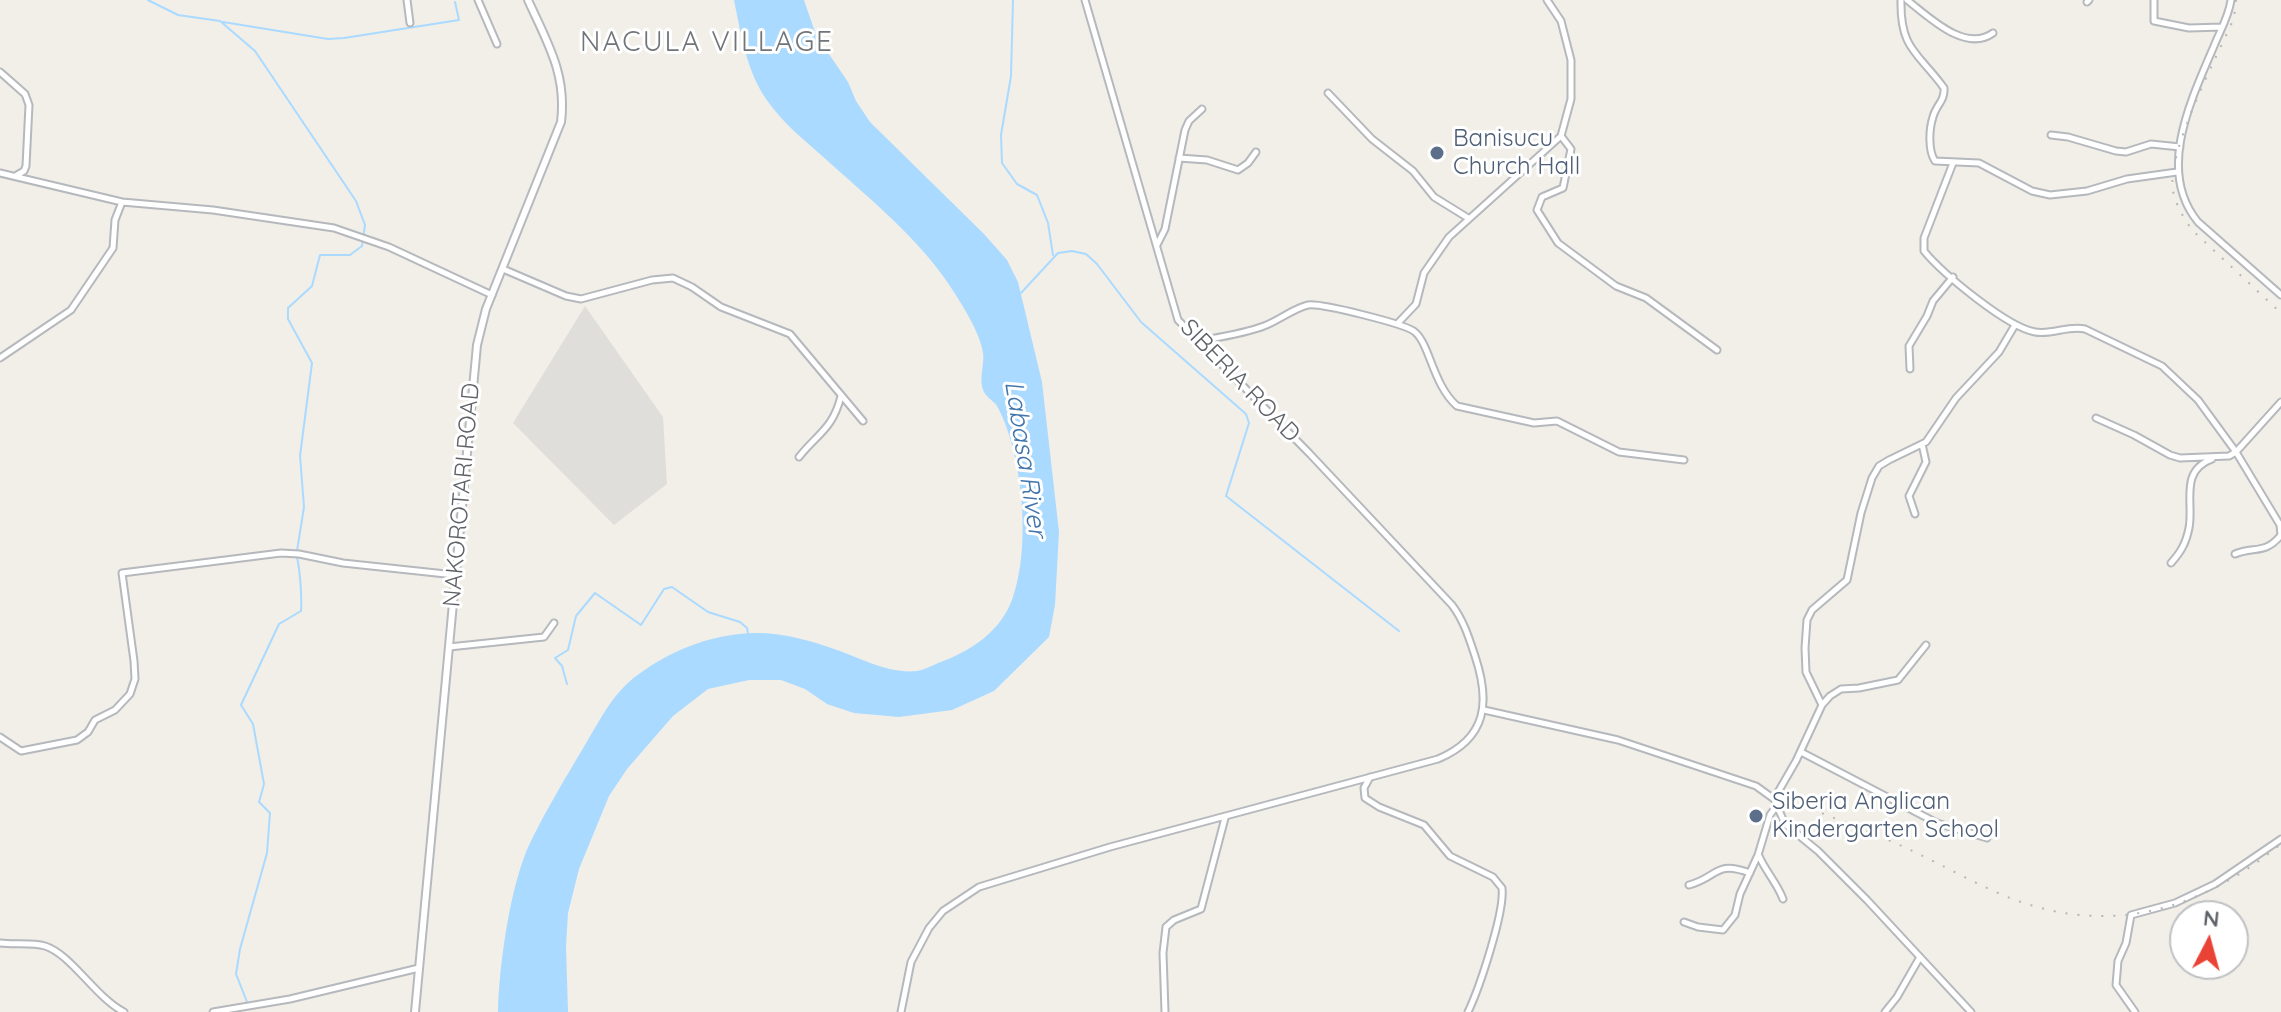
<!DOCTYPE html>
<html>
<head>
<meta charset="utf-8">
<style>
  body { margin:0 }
  #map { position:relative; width:2281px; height:1012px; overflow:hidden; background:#f1efe8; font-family:Quicksand,sans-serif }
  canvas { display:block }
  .north { position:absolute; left:2169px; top:900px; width:80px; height:80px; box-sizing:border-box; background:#fff; border:2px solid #bfc1c3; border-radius:50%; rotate:6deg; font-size:22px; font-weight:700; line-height:32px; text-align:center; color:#5f6368 }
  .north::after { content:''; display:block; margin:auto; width:28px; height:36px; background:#ea4335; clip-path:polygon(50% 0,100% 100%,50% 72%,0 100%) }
</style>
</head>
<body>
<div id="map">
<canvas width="2281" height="1012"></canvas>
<div class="north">N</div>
</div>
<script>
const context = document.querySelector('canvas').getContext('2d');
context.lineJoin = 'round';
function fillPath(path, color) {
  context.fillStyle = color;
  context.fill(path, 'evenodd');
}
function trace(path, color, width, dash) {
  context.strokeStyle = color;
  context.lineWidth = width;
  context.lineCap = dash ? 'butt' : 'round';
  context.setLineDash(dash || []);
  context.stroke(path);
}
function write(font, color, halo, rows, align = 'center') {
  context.font = font + ' Quicksand,sans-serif';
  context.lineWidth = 6;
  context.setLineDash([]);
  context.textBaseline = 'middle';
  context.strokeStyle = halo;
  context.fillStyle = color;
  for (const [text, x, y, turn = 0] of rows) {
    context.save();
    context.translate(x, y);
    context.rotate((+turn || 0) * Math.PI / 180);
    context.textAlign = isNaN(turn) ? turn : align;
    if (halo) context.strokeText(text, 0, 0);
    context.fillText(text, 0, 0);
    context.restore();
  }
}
fillPath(new Path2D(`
  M 585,306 L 663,417 L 667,484 L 614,525 L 513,423 Z`), '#e0deda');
fillPath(new Path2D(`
  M 734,0 L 804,0 L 816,35 L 848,82 L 856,101 L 870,122 L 984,234 L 1007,260 L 1018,282 L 1042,382 L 1059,532 L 1055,605 L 1049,637 L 994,691 L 952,710 L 899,717 L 854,713 L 827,704 L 805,689 L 781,680 L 749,680 L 708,689 L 673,716 L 627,769 L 609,796 L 579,869 L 568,913 L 566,946 L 568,1012 L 498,1012 C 499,966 510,885 530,843 C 546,810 566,777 585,745 C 600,720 614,691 639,674 C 673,649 715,633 757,633 C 785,633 812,641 837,650 C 862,659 889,674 917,671 C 924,670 931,666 938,663 C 971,651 1001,632 1013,597 C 1031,546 1023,453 997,406 C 995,402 990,400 987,396 C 976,384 985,367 983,353 C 981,338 970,318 962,305 C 928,246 879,207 830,163 C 808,143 783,124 766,99 C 746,69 741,34 734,0 Z`), '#aadaff');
trace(new Path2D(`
  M 148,0 L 178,15 L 220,21 L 255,51 L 356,201 L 365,225 L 362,246 L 350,255 L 320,255 L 312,286 L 288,308 L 288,319 L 312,363 L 300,456 L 304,507 L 297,551
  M 1013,0 L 1011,76 L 1001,135 L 1002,163 L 1017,184 L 1037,195 L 1048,223 L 1053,255
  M 223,22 L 328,39 L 344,38 L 459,20 L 455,2
  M 1021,293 L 1058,253 L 1072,251 L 1086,254 L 1097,264 L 1141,322 L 1246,414 L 1249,423 L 1226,496 L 1399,631
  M 567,684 L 562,666 L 555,658 L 568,650 L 576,616 L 595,593 L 641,625 L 664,589 L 672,587 L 708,612 L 740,622 L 747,628 L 748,634
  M 247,1002 L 236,974 L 240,949 L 267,853 L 270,813 L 259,802 L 264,784 L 253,724 L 241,705 L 279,624 L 301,611 C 302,596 300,571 297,557`), '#aadaff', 2);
const street = new Path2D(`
  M 407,0 L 410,23
  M 478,0 L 497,44
  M 1901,0 C 1900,50 1918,52 1944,88 C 1945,101 1936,105 1933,117 C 1929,129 1928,151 1935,161 L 1979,163 L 2032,191 L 2050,195 L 2087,191 L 2127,179 L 2177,172
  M 1907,0 C 1929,17 1965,53 1993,33
  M 2231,0 C 2229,16 2220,31 2214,46 C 2191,100 2156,171 2198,222 L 2281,295
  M 2154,1 L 2154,21 L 2189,28 L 2222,27
  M 2087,2 L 2089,0
  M 0,72 L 25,94 L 29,105 L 26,166 L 24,171 L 17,175
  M 1328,93 L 1372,139 L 1413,171 L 1434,197 L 1468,218
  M 2051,135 L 2068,137 L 2116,151 L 2126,152 L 2151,144 L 2180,147
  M 1561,136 L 1571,149 L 1563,188 L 1542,197 L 1537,210 L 1558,243 L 1616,286 L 1646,298 L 1717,350
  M 1179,158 L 1207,160 L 1238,170 L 1248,163 L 1256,152
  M 1953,163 L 1924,238 L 1924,251 C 1943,274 2007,327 2035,332 C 2053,335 2068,325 2085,329 L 2162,366 L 2198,400 L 2236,452 L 2280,525 L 2281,535 C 2265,555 2254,546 2235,554
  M 0,173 L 122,202 L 213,210 L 334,228 L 389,247 L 492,295
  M 1157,245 L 1165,229 L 1185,130 L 1189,121 L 1202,109
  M 503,269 L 566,296 L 581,299 L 652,280 L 673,278 L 692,287 L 721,307 L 790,334 L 863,421
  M 1398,323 L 1416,304 L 1424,273 L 1449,237 L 1561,136 L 1571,99 L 1571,60 L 1561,21 L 1547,0
  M 1198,341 C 1220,337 1243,334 1264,326 C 1278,321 1294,308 1308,305 C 1321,303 1406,324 1415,332 C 1430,345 1433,385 1457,406 L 1534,423 L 1557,421 L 1619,452 L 1684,460
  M 0,358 L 71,310 L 113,248 L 115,220 L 122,202
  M 1910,369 L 1909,346 L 1927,316 L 1933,301 L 1953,277
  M 2096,418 L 2134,435 L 2170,455 L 2180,458 L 2229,456 L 2236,452 L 2281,402
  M 799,457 C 817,434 833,429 841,396
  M 1915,514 L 1909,496 L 1926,462 L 1922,444
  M 2171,563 C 2181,552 2186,543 2189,528 C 2194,503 2179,471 2212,459
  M 449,647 L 544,637 L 554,623
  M 1822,705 L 1806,672 L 1805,648 L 1807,620 L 1812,610 L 1847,580 L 1861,513 L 1872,478 L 1879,466 L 1889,460 L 1926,442 L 1956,398 L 1999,352 L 2015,325
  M 1484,710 L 1618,740 L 1756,786 L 1774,799 L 1785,824 L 1818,851 L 1867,900 L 1971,1012
  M 0,737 L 21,751 L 77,740 L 88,732 L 95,720 L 115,710 L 130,694 L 135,679 L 134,661 L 122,573 L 281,553 L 299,554 L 343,563 L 455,575
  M 1801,752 L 1937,823 L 1987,838
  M 1370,777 L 1364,788 L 1365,798 L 1379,807 L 1424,825 L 1450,856 L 1493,877 L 1502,888 C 1505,912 1479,989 1468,1012
  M 1774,799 L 1796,761 L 1822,705 L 1830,696 L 1841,689 L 1859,688 L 1898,680 L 1926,645
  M 1759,856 C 1766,872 1777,883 1783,899
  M 1689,885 C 1719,877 1714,860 1750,873
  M 1684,922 L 1698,927 L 1723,930 L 1735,915 L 1740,894 L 1758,855 L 1770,815 L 1777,805
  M 0,943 C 15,945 31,942 45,946 C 71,954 96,998 124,1012
  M 213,1012 L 290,999 L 419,968
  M 901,1012 L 911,962 L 929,928 L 943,911 L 979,887 L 1110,847 L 1438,759 C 1488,738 1490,701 1475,656 C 1469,638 1464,621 1452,605 L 1309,453 L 1178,320 L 1085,0
  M 1165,1012 L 1163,953 L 1166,927 L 1174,920 L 1201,909 L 1225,818
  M 1885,1012 L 1897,997 L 1920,957
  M 2135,1012 L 2116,985 L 2118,961 L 2126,943 L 2131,915 L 2175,903 L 2215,884 L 2281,839`);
const secondary = new Path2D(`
  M 415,1012 L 477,345 L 486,309 L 561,122 C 567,74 547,42 528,0`);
trace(street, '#b5b8bc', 9);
trace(secondary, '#b6babf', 10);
trace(street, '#fff', 5);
trace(secondary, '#fff', 6);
trace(new Path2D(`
  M 2236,0 L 2234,18 C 2217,57 2166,152 2173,191 C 2176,206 2184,218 2192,230 L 2281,313
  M 1778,794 C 1819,814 1864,828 1906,848 C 1941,864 1975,884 2010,898 C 2111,937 2200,910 2281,844`), '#b6b7b8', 2, [2, 10]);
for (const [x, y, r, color] of [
  [1437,153,8,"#5c6f8a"],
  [1756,816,8,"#5c6f8a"]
]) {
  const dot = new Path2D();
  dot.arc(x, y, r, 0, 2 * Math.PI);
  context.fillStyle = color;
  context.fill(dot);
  trace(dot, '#fff', 3);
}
write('24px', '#4e5e75', '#fff', [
  ["Banisucu",1453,139],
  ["Church Hall",1453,167],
  ["Siberia Anglican",1772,802],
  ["Kindergarten School",1772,830]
], 'left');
write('24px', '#5f6368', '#fff', [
  ["SIBERIA ROAD",1240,381,46],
  ["NAKOROTARI ROAD",462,495,-85]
]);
write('italic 26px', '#4174aa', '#fff', [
  ["Labasa River",1025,459,81]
]);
context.letterSpacing = '2px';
write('28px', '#70757a', '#fff', [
  ["NACULA VILLAGE",707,43]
]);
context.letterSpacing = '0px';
</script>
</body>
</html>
